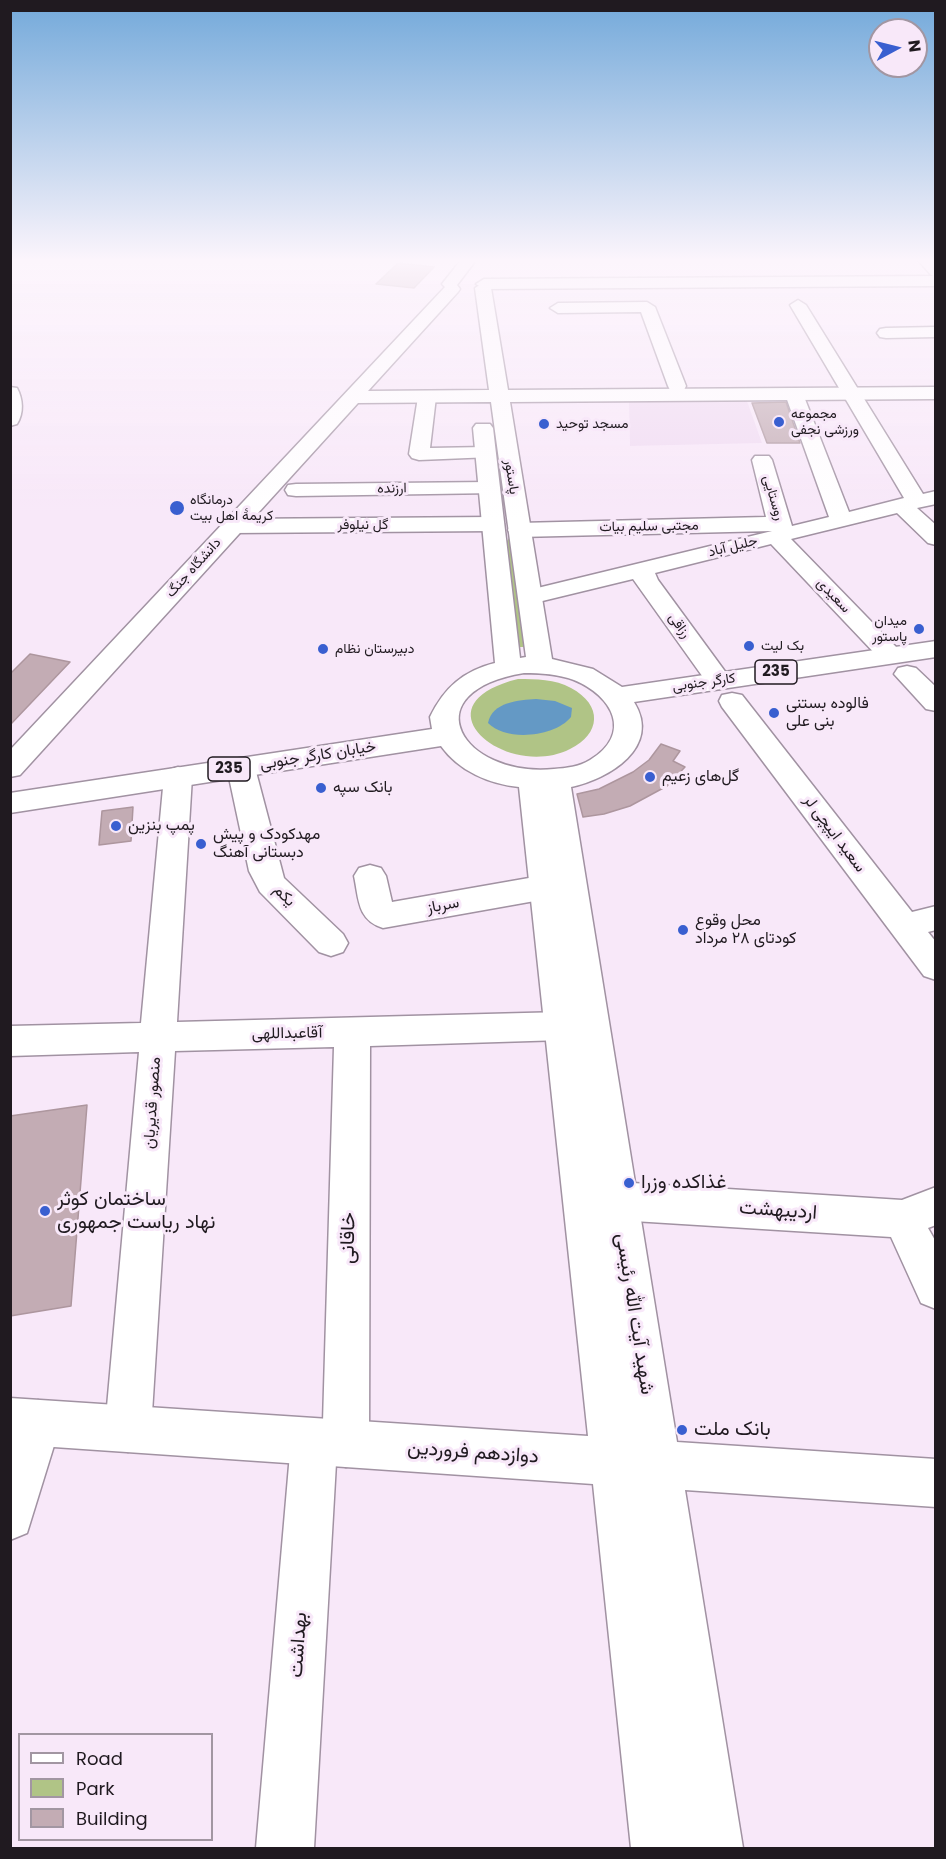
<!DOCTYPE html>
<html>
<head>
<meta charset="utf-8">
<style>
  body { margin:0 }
  #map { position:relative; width:946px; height:1859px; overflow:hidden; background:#f8e8f9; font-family:Poppins,sans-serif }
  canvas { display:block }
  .frame { position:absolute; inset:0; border:12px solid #201a20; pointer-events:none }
  .legend { position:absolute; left:18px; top:1733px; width:195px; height:108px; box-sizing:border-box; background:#f8e8f9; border:2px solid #a296a2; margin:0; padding:8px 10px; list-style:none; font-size:18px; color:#201a20 }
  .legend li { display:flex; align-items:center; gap:12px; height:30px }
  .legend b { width:30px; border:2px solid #a296a2 }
  .north { position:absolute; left:868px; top:18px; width:60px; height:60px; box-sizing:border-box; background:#f8e8f9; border:2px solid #a296a2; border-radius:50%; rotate:83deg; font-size:16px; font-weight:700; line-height:24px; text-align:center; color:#201a20 }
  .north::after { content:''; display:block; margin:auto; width:21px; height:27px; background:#395fd0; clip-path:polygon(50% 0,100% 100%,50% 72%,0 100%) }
</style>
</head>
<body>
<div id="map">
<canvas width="946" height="1859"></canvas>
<div class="frame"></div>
<ul class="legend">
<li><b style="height:8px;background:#fff"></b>Road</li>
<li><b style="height:16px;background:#b0c486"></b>Park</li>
<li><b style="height:16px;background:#c3acb4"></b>Building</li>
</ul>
<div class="north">N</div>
</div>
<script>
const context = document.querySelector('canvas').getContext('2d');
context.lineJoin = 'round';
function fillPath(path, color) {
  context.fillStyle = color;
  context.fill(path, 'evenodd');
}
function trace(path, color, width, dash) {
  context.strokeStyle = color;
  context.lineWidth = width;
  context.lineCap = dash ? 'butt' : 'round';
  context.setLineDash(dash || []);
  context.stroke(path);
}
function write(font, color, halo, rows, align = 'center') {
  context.font = font + ' Poppins,Vazirmatn,sans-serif';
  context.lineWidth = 6;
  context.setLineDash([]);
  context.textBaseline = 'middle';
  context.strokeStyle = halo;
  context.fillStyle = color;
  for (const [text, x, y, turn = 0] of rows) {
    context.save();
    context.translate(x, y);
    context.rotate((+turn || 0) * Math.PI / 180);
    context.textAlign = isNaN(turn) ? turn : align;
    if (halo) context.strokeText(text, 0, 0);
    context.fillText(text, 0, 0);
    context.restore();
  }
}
fillPath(new Path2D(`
  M 747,401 L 762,443 L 630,446 L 629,402 Z`), '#f0dbf2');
fillPath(new Path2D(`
  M 509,538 L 511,541 L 525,647 L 517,647 L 507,541 Z
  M 518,679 C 536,679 555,679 571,688 C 603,705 601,734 570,749 C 507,781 413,705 518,679 Z`), '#b0c486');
fillPath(new Path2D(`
  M 536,699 L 555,701 L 572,708 L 571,717 C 555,737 506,742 488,723 C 492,702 519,700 536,699 Z`), '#6499c5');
const building = new Path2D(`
  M 398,263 L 434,267 L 414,288 L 376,284 Z
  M 786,402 L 800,443 L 767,443 L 752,403 Z
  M 30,654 L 70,662 L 10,725 L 10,674 Z
  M 661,744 L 680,751 L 673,761 L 685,767 L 667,786 L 630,806 L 604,814 L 583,817 L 577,794 L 599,789 L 633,772 L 649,760 Z
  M 133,807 L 131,841 L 99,845 L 102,811 Z
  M 87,1105 L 71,1306 L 10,1316 L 10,1116 Z`);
fillPath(building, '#c3acb4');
trace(building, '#ad969e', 1.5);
const minor = new Path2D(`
  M 936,276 L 936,286 L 484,289 L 476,284 L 484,279 Z
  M 798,300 L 806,305 L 923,494 L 936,491 L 936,504 L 917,508 L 936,525 L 936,545 L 928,543 L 897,513 L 791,539 L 899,650 L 903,655 L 899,660 L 890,663 L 881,660 L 771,544 L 655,573 L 658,580 L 732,681 L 728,687 L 719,689 L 710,687 L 633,579 L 530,604 L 521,602 L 518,597 L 521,592 L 772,531 L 519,537 L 511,535 L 508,530 L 511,525 L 519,523 L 766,517 L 752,460 L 755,456 L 769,456 L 772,460 L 792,526 L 829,517 L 785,394 L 787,390 L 801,390 L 803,394 L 849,512 L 904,498 L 790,305 Z
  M 647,302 L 655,307 L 686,386 L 684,390 L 670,390 L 668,386 L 641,312 L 558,313 L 550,308 L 558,303 Z
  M 936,327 L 936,337 L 886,338 L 880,337 L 877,333 L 880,329 L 886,328 Z
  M 427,391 L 434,393 L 436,397 L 430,448 L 485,447 L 492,449 L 495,453 L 492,457 L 419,460 L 412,458 L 409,454 L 418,397 L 420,393 Z
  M 489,482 L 497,483 L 500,488 L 497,493 L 296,496 L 288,495 L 285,490 L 288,485 L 296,484 Z
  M 493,517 L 501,519 L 504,524 L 501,529 L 493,531 L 233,533 L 225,531 L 222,526 L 225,521 L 233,519 Z
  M 907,666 L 916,668 L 936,687 L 936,711 L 926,709 L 894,674 L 898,668 Z
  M 732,693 L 742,695 L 912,912 L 936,906 L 936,930 L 928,932 L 936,942 L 936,980 L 924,976 L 722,707 L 719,701 L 722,695 Z
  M 241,759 L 251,761 L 255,768 L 284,878 L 343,934 L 348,943 L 343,952 L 331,956 L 319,952 L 260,892 L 249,871 L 227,768 L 231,761 Z
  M 178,767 L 188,770 L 192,777 L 177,1022 L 563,1012 L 576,1016 L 581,1026 L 576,1036 L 563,1040 L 370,1046 L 369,1444 L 363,1461 L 346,1467 L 336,1463 L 314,1848 L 256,1848 L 291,1442 L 297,1425 L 314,1419 L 323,1422 L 334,1047 L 175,1051 L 151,1429 L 144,1445 L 128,1452 L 112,1445 L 105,1429 L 139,1052 L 10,1056 L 10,1026 L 141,1023 L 164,777 L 168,770 Z
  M 370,865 L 381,868 L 386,876 L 392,902 L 546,875 L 557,879 L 562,887 L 557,895 L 546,899 L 383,928 C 357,920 359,899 354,876 L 359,868 Z
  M 617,1182 L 902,1200 L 936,1187 L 936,1225 L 928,1228 L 936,1242 L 936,1309 L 921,1303 L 891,1237 L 617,1220 L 603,1214 L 597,1201 L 603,1188 Z
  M 38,1400 L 54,1407 L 61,1423 L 27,1533 L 10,1540 L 10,1437 L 22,1407 Z`);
const major = new Path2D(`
  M 461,260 L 476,260 L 457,285 L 460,289 L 458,292 L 368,391 L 489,390 L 475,288 L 483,283 L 491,288 L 508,390 L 936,387 L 936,399 L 510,402 L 552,659 L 593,669 L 622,687 L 936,641 L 936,657 L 634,702 C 662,747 609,779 571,787 L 677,1442 L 936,1459 L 936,1507 L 685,1490 L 743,1848 L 631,1848 L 593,1484 L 10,1444 L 10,1398 L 588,1436 L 519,787 C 489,784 459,771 441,746 L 10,813 L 10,793 L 432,729 L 430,717 C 444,688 463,671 495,663 L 473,428 L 476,424 L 490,424 L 493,428 L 520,658 L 526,657 L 491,402 L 358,403 L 20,775 L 10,777 L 10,750 L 445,287 L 442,284 ZM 524,673 C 541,673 558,674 574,680 C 613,696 633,734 590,760 C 579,767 566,768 554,769 C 462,778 410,692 524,673 Z
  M 918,260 L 934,260 L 936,277 L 931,275 Z
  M 10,387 L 17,388 C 23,399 24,413 17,424 L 10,426 Z`);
trace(minor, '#a192a2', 3);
trace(major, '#a192a2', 3);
fillPath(minor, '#fff');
fillPath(major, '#fff');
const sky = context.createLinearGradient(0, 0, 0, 521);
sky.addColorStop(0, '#73a9da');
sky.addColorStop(0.5, '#fcf5fc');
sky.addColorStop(1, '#fcf5fc00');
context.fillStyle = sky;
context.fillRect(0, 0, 946, 521);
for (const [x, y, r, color] of [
  [779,422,6,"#395fd0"],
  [544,424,6,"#395fd0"],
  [177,508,8,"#395fd0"],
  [919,629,6,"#395fd0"],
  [749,646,6,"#395fd0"],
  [323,649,6,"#395fd0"],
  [774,713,6,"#395fd0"],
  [650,777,6,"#395fd0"],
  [321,788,6,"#395fd0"],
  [116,826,6,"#395fd0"],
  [201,844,6,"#395fd0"],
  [683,930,6,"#395fd0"],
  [629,1183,6,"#395fd0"],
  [45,1211,6,"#395fd0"],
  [682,1430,6,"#395fd0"]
]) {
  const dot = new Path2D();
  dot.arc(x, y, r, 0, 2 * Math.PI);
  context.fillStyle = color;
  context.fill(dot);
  trace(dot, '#f8e8f9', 2);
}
write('14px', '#201a20', '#f8e8f9', [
  ["مجموعه",791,414],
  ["ورزشی نجفی",791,430],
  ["مسجد توحید",556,424],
  ["درمانگاه",190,500],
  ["کریمهٔ اهل بیت",190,516],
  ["میدان",907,621,"right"],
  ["پاستور",907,637,"right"],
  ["بک لیت",761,646],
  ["دبیرستان نظام",335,649]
], 'left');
write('14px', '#201a20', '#f8e8f9', [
  ["پاستور",511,477,81],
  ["ارزنده",392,489,-1],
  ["روستایی",773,498,74],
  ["گل نیلوفر",363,525],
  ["مجتبی سلیم بیات",649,527,-1],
  ["جلیل آباد",733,547,-14],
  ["دانشگاه جنگ",194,568,-48],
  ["سعیدی",833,596,46],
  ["رزاقی",679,626,54],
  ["کارگر جنوبی",704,683,-8]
]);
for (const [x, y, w] of [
  [776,672,42],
  [229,769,42]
]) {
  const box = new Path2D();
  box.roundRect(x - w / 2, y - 12, w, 24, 4.5);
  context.fillStyle = '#f8e8f9';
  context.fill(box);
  trace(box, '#201a20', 1.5);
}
write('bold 15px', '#201a20', null, [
  ["235",776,672],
  ["235",229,769]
]);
write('16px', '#201a20', '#f8e8f9', [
  ["فالوده بستنی",786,704],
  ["بنی علی",786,722],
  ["گل‌های زعیم",662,777],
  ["بانک سپه",333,788],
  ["پمپ بنزین",128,826],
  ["مهدکودک و پیش",213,835],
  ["دبستانی آهنگ",213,853],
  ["محل وقوع",695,921],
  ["کودتای ۲۸ مرداد",695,939]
], 'left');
write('16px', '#201a20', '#f8e8f9', [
  ["خیابان کارگر جنوبی",318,756,-9],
  ["سعید ایپچی لر",834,834,53],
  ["یکم",284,896,46],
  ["سرباز",443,906,-11],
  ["آقاعبداللهی",287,1034,-1],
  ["منصور قدیریان",153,1103,-86]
]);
write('20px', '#201a20', '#f8e8f9', [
  ["غذاکده وزرا",641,1183],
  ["ساختمان کوثر",57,1200],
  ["نهاد ریاست جمهوری",57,1223],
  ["بانک ملت",694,1430]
], 'left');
write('20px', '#201a20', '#f8e8f9', [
  ["اردیبهشت",778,1211,4],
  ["خاقانی",349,1238,-89],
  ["شهید آیت الله رئیسی",634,1314,81],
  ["دوازدهم فروردین",473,1453,4],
  ["بهداشت",299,1645,-86]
]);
</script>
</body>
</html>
